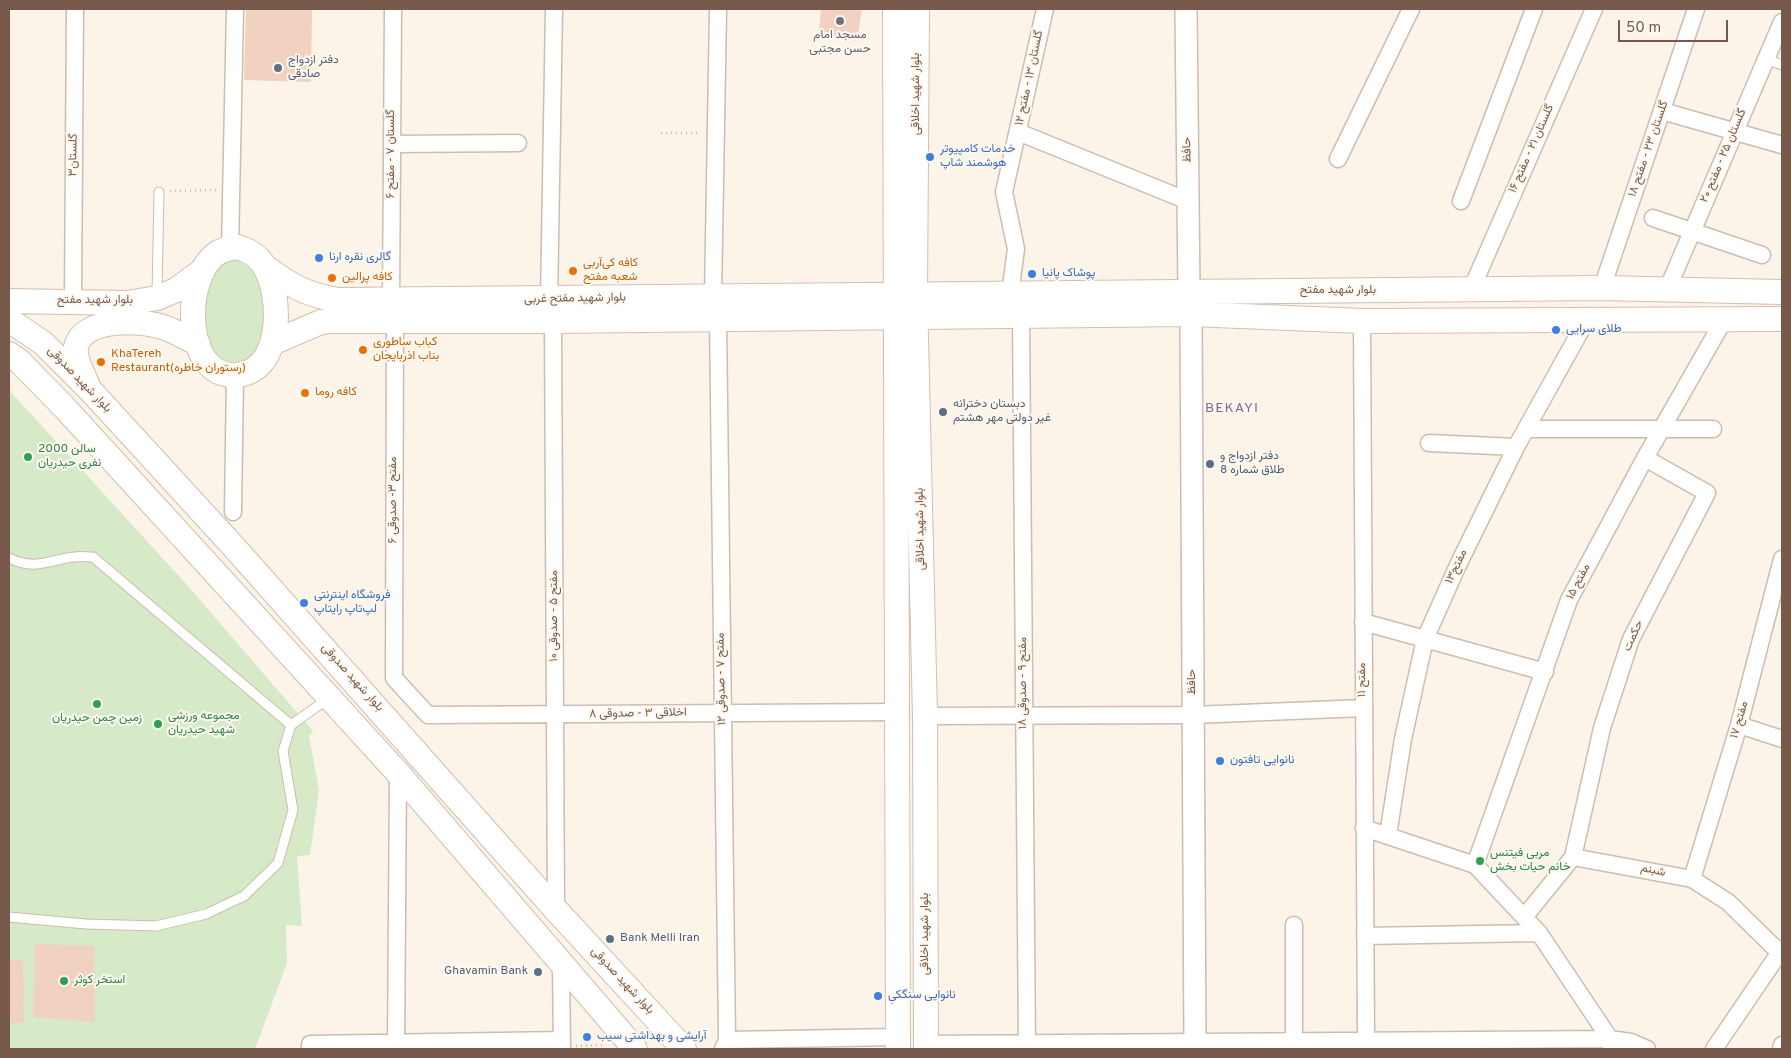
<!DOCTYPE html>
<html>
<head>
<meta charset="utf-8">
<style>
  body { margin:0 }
  #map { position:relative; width:1791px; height:1058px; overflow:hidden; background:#fcf4e9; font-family:Overpass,sans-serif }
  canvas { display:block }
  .frame { position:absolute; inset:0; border:10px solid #775a4c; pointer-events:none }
  .scale { position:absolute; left:1618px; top:20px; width:110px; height:22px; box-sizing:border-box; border:2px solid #775a4c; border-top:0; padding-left:6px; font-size:15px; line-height:18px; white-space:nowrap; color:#775a4c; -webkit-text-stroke:4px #fff8ef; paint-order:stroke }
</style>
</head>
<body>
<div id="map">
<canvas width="1791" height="1058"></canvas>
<div class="frame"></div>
<div class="scale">50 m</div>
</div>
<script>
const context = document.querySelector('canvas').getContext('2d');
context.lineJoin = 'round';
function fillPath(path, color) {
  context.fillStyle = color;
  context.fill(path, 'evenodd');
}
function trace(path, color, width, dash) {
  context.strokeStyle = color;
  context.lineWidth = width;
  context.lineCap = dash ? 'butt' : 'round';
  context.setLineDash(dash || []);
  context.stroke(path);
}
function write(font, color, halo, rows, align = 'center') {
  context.font = font + ' Overpass,Vazirmatn,sans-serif';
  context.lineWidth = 4;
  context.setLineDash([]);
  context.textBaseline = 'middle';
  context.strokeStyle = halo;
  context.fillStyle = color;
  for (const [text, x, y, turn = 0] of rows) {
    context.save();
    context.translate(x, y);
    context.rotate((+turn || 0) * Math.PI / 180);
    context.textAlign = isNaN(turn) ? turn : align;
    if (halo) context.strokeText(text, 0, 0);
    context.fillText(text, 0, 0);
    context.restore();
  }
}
fillPath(new Path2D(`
  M 230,253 L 261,273 L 268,333 L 246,367 L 213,359 L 199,312 L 205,276 Z
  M 9,390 L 188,586 L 313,731 L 309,736 L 319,790 L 310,855 L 297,856 L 302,926 L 286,925 L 287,963 L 255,1049 L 9,1049 Z`), '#d6eac7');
fillPath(new Path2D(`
  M 246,9 L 312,9 L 311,82 L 244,80 Z
  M 821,9 L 862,9 L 857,41 L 819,32 Z
  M 35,944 L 94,946 L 95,1022 L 33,1017 Z
  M 9,960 L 23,960 L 24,1023 L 9,1023 Z`), '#f1d2c1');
const service = new Path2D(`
  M 1766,59 L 1782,65
  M 157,295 L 159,192
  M 9,558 C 35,571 48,560 74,557 C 80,556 87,557 93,557 L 291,725
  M 9,917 L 86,924 L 156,926 L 206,914 L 244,896 L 278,863 L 293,810 L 283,751 L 291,725 L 329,698`);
const minor = new Path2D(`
  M 1662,111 L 1782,145
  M 1018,132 L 1188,201
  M 392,144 L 518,143
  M 1338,159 L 1411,9
  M 1461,201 L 1534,9
  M 1653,218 L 1762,255
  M 230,248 L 235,9
  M 1602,288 L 1696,9
  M 1471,290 L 1594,9
  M 1667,290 L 1782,22
  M 1010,294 L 1016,249 L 1004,192 L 1045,9
  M 713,297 L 718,9
  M 549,299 L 554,9
  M 73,300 L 75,9
  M 391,300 L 393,9
  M 1021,316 L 1027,1049
  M 718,319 L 727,1040 L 723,1049
  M 553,321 L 556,910
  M 1362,321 L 1366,1040
  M 395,322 L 394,678 L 428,715 L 898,712
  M 1526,429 L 1713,429
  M 1429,443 L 1516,447
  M 233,512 L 235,375
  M 1363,622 L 1545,672
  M 925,716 L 1193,715 L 1364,708
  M 1739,725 L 1782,739
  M 1364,828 L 1475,865 L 1539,933 L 1610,1039 L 1611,1047
  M 1388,835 L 1403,739 L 1425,639 L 1458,565 L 1516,447 L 1586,321
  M 1573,857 L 1602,728 L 1631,639 L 1707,493 L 1645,458
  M 1475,865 L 1569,600 L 1645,458 L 1725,318
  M 1692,879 L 1739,725 L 1782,559
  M 1525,916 L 1573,857 L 1692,879 L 1728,902 L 1781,954
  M 1365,936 L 1539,933
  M 561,964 L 562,1049
  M 727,1040 L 898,1037
  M 1294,1040 L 1294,925
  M 926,1044 L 1610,1039 L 1631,1042 L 1647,1049
  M 310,1049 L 310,1044 L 562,1040
  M 396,1049 L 398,773
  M 1714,1049 L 1782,949
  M 1781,1049 L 1782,1045`);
const tertiary = new Path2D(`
  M 1186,9 L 1189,292
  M 1191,314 L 1195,1049`);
const secondary = new Path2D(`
  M 895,9 L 898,1049
  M 917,9 L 915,295 L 925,716 L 926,1049
  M 238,247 C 247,250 257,255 263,264 C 283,293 284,373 235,375 C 182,377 182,274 219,252 C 225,249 232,248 238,247 Z
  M 265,267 C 290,285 306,295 338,300 L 1602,288 L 1782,292
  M 9,301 L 127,303 L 157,298 L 176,290 L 202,271
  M 9,320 L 43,343 L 90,390 L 233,546 L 556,910 L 684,1049
  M 272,343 L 321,322 L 331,321 L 553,321 L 1191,314 L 1362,321 L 1782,319
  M 9,354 L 19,361 L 64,407 L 398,773 L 635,1049
  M 87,384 C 83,373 74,359 76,347 C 83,317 141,320 163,327 C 175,331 187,338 198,344`);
trace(service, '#cebcae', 11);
trace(minor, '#cebcae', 19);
trace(tertiary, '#cebcae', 24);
trace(secondary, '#d4beae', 26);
trace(new Path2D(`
  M 661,133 L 701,133
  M 170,191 L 217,190
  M 576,1046 L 605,1045`), '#d7b6a3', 2.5, [1, 4]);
trace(service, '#fff', 9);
trace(minor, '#fff', 16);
trace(tertiary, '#fff', 21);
trace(secondary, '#fff', 24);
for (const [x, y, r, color] of [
  [840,21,5,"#6b7280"],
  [278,68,5,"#5c6f8a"],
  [930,157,5,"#3f7fe0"],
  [319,258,5,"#3f7fe0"],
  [573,271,5,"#e8710a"],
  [1032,274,5,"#3f7fe0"],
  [332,278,5,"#e8710a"],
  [1556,330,5,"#3f7fe0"],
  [363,350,5,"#e8710a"],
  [101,362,5,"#e8710a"],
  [305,393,5,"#e8710a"],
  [943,412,5,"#5c6f8a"],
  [28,457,5,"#2e9e5b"],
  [1210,464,5,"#5c6f8a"],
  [304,603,5,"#3f7fe0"],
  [97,704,5,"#2e9e5b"],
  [158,724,5,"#2e9e5b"],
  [1220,761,5,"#3f7fe0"],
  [1480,861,5,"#2e9e5b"],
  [610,939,5,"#5c6f8a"],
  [538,972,5,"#5c6f8a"],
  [64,981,5,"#2e9e5b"],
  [878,996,5,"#3f7fe0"],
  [587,1037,5,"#3f7fe0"]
]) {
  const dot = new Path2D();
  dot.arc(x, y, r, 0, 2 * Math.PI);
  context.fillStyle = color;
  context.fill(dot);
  trace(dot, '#fff8ef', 2);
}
write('12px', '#5b616d', '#fff8ef', [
  ["مسجد امام",840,36],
  ["حسن مجتبی",840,50]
]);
write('12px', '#4e5e75', '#fff8ef', [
  ["دفتر ازدواج",288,61],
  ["صادقی",288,75],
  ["دبستان دخترانه",953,405],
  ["غیر دولتی مهر هشتم",953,419],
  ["دفتر ازدواج و",1220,457],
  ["طلاق شماره 8",1220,471],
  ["Bank Melli Iran",620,939],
  ["Ghavamin Bank",528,972,"right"]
], 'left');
write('12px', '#775a4c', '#fff8ef', [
  ["گلستان ۱۳ - مفتح ۱۲",1030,78,-78],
  ["بلوار شهید اخلاقی",917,94,-90],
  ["گلستان ۲۱ - مفتح ۱۶",1532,149,-66],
  ["گلستان ۲۳ - مفتح ۱۸",1649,149,-71],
  ["حافظ",1188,150,-91],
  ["گلستان ۷ - مفتح ۶",392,154,-90],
  ["گلستان۳",74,155,-89],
  ["گلستان ۲۵ - مفتح ۲۰",1724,156,-67],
  ["بلوار شهید مفتح",1338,291],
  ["بلوار شهید مفتح غربی",575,299,-1],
  ["بلوار شهید مفتح",95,301],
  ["بلوار شهید صدوقی",79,380,46],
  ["مفتح ۳- صدوقی ۶",394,500,-90],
  ["بلوار شهید اخلاقی",921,529,-91],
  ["مفتح۱۳",1457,567,-65],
  ["مفتح ۱۵",1579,582,-63],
  ["مفتح ۵ - صدوقی ۱۰",555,616,-90],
  ["حکمت",1634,636,-66],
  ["بلوار شهید صدوقی",352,678,48],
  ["مفتح ۷ - صدوقی ۱۲",722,679,-91],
  ["مفتح ۱۱",1363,680,-90],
  ["حافظ",1193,682,-90],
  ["مفتح ۹ - صدوقی ۱۸",1024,683,-90],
  ["اخلاقی ۳ - صدوقی ۸",638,714,-1],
  ["مفتح ۱۷",1740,720,-74],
  ["شبنم",1653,871,12],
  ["بلوار شهید اخلاقی",926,934,-90],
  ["بلوار شهید صدوقی",622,981,47]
]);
write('12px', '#366cbe', '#fff8ef', [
  ["خدمات کامپیوتر",940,150],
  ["هوشمند شاپ",940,164],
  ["گالری نقره ارنا",329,258],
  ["پوشاک پانیا",1042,274],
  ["طلای سرایی",1566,330],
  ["فروشگاه اینترنتی",314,596],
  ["لپ‌تاپ رایتاپ",314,610],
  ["نانوایی تافتون",1230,761],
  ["نانوایی سنگکیِ",888,996],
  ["آرایشی و بهداشتی سیب",597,1037]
], 'left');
write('12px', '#c56008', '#fff8ef', [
  ["کافه کی‌آربی",583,264],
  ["شعبه مفتح",583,278],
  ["کافه پرالین",342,278],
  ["کباب ساطوری",373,343],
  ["بناب اذربایجان",373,357],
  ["KhaTereh",111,355],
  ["Restaurant(رستوران خاطره)",111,369],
  ["کافه روما",315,393]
], 'left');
write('12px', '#27864d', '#fff8ef', [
  ["سالن 2000",38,450],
  ["نفری حیدریان",38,464],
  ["مجموعه ورزشی",168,717],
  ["شهید حیدریان",168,731],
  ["زمین چمن حیدریان",97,719,"center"],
  ["مربی فیتنس",1490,854],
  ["خانم حیات بخش",1490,868],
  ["استخر کوثر",74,981]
], 'left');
context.letterSpacing = '1px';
write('14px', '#816593', '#fff8ef', [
  ["BEKAYI",1232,409]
]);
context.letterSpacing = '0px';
</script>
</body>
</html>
